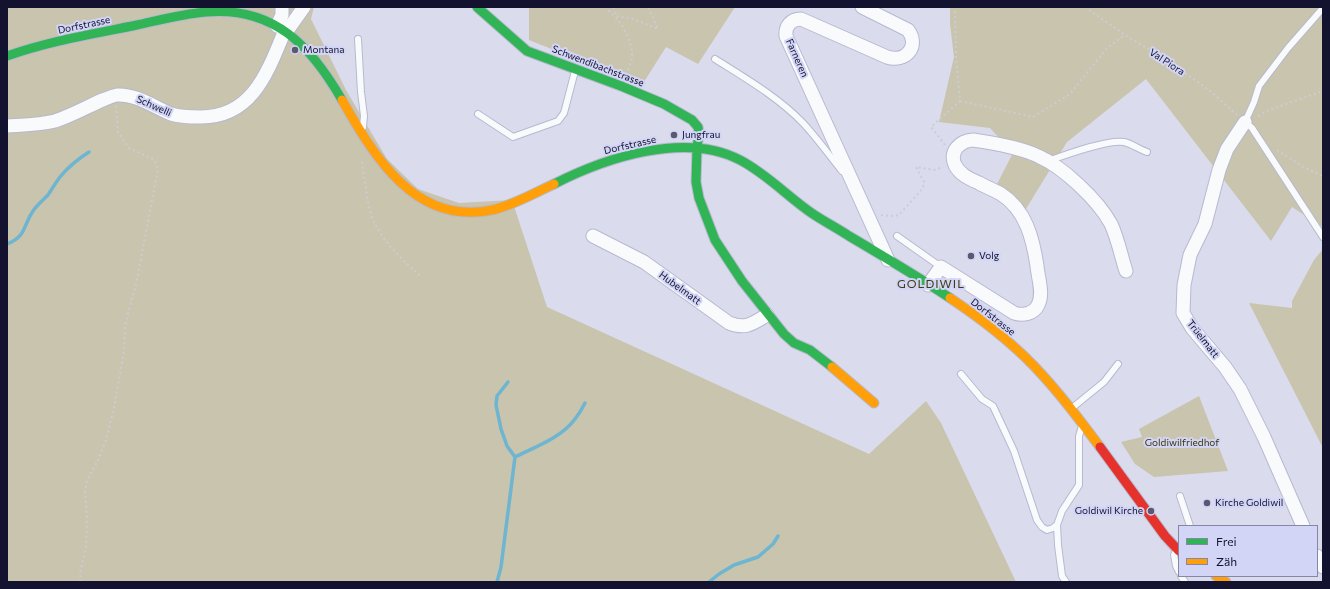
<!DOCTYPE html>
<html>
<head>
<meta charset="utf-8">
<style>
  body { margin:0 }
  #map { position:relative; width:1330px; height:589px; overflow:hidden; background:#dadbed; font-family:Commissioner,sans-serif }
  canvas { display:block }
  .frame { position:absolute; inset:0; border:8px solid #13132f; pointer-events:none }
  .legend { position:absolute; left:1178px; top:525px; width:140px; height:52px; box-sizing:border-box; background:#d2d5f5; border:1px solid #8687a6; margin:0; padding:5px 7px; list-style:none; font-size:12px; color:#13132f }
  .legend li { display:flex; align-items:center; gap:8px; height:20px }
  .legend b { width:20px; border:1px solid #8687a6 }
</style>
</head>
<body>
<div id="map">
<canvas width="1330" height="589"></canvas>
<div class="frame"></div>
<ul class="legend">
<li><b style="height:5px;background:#30b455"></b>Frei</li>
<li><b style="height:5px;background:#ff9f0a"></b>Zäh</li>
</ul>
</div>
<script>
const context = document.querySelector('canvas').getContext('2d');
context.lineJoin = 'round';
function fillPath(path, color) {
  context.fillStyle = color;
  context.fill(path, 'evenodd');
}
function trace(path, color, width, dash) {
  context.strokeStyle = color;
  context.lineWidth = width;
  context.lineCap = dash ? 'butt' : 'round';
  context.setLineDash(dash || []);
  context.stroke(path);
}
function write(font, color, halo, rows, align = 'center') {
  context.font = font + ' Commissioner,sans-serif';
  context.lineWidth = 4;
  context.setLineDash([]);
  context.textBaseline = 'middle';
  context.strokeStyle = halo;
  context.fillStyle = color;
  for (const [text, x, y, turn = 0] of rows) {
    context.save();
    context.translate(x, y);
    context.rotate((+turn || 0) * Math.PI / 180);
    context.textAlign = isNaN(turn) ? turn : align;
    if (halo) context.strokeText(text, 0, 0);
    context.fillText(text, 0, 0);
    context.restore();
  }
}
fillPath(new Path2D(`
  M 7,7 L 314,7 L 311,19 L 346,90 L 387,159 L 418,189 L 459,203 L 512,200 L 547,307 L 869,454 L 926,401 L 941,423 L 1016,582 L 7,582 Z
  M 529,7 L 735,7 L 698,64 L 666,47 L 642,85 L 529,40 Z
  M 950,7 L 1323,7 L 1323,227 L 1292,207 L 1271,241 L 1146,79 L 1067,142 L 1024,212 L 997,184 L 1013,153 L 990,128 L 939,122 L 954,57 L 950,24 Z
  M 1323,249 L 1323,448 L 1249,303 L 1292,308 L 1292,301 L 1314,260 Z
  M 1199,396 L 1228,471 L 1154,477 L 1135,464 L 1121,442 L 1142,437 L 1139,429 Z`), '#c9c4ad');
trace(new Path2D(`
  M 7,244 C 27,236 23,225 33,211 C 37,205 43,200 48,195 C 52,189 56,182 60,177 C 68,167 78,159 89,152
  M 515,457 C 535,447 561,438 575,419 C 579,414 582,409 585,403
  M 497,582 L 501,567 L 515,457 L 507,446 L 501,429 L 496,405 L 497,396 L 508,382
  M 709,582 L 719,574 L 734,565 L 758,557 L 773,544 L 778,536`), '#6db5d0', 3.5);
const lane = new Path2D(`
  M 1323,8 L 1288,48 L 1259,86 L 1254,102 L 1245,122 L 1252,128 L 1323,237
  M 358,39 L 361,92 L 364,116 L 363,127
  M 715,59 C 745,78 778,97 803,123 C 817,138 829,155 842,171
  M 478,114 L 513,137 L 558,121 L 564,113 L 575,71
  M 1048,161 C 1065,155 1108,139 1124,142 C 1132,144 1139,149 1147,152
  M 897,236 L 941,267
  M 961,374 L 982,399 L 993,406 L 1014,451 L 1037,520 L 1042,527 L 1047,530 L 1053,528 L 1057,525
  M 1072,408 L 1104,382 L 1118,364
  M 1180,496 L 1190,526
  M 1176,551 L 1174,555 L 1176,566 L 1179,572
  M 1181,576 L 1185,582
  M 1066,582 L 1062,576 L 1058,545 L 1057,525 L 1062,511 L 1079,485 L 1079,436 L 1082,426`);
const street = new Path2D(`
  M 862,7 L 908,30 C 920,46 906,63 887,57 L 801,19 C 791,19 785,26 786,36 L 888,260
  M 277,26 L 282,15 L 282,7
  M 287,31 L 304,7
  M 1245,122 L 1227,149 L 1219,170 L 1205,224 L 1190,255 L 1184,285 L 1183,313 L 1192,328 L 1225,367 L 1240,389 L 1264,437 L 1303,526
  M 7,126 C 22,125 40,125 55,121 C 70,116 85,108 100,101 C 105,99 112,96 117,95 C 136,94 154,107 171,114 C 180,117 191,117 201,117 C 253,117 268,71 285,30
  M 593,236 L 644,262 L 729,323 C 746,330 753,323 767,315
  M 928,285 L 941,267 L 1014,313 C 1022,316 1034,314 1038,305 C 1044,294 1038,278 1037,266 C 1033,239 1026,210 1001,194 C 994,190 986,187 979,183 C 970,179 960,175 955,165 C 949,151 960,141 973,140 C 994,143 1019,147 1038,156 C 1063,167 1098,200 1111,224 C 1118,239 1121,256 1126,271
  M 1317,556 L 1323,567`);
const fast = new Path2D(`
  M 477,7 L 527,51 L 621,86 L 664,104 L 692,120 L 698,127 L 699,133 L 697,148 L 696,182 L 699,198 L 715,240 L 742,281 L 784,334 L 794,343 L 810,350 L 832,367
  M 7,56 C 49,41 93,34 137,25 C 160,20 182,14 206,12 C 274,6 311,46 342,100
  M 554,184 C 605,158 685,131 740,160 C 767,174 788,197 813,214 C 825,222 837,228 849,236 C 883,256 917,276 950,298`);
const slow = new Path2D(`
  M 342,100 C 374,156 415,226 492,210 C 514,205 534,193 554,184
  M 950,298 C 980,318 1009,340 1034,366 C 1058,391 1079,419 1100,447
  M 832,367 L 874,403
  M 1216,576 L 1226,582`);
const jam = new Path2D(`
  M 1100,447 L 1165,536 L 1179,551`);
trace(lane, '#b7b9cf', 8);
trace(street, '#b7b9cf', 15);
trace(fast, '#b7b9cf', 11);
trace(slow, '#b7b9cf', 11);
trace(jam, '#b7b9cf', 11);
trace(new Path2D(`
  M 605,7 C 619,19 632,37 632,56 C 632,61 628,69 626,74
  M 614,7 L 616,16 L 633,19 L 658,29 L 648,7
  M 1085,7 L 1125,35 L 1167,60 L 1209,90 L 1237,115
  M 960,101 L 1033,117 L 1070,94 L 1107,48 L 1125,35
  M 1258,116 L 1269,110 L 1323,91
  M 945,145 L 931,127 L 960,101 L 956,58 L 955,7
  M 1277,150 L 1305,168 L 1323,176
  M 362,162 C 365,179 366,197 371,214 C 379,239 402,259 420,276
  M 881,215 L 891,216 L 899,215 L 923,188 L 924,182 L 916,167 L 934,170 L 943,167
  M 81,582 L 80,574 L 86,547 L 87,518 L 85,491 L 87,481 L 98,460 L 106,440 L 114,408 L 124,351 L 125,325 L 136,284 L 158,169 L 156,163 L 153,159 L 129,148 L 118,132 L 116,106`), '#ccccd2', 2, [2, 3]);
trace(lane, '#f9fafc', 6);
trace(street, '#f9fafc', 13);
trace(fast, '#30b455', 9);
trace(slow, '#ff9f0a', 9);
trace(jam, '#e5322d', 9);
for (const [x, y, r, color] of [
  [295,50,4,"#595972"],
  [674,135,4,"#595972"],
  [971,256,4,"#595972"],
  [1207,503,4,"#595972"],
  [1151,511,4,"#595972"]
]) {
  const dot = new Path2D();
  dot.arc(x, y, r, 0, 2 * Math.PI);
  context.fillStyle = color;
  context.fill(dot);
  trace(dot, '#d2d5f5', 1.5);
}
write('10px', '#13132f', '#d2d5f5', [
  ["Dorfstrasse",84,25,-12],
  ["Farneren",797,58,66],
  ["Val Piora",1167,62,33],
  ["Schwendibachstrasse",598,66,21],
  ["Schwelli",154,106,24],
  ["Dorfstrasse",630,145,-13],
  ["Hubelmatt",680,288,36],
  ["Dorfstrasse",993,317,38],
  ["Trüelmatt",1203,339,52]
]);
write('10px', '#13132f', '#d2d5f5', [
  ["Montana",303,50],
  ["Jungfrau",682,135],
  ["Volg",979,256],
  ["Kirche Goldiwil",1215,503],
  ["Goldiwil Kirche",1143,511,"right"]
], 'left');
write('10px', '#3a3303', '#d2d5f5', [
  ["Goldiwilfriedhof",1182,443]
]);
context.letterSpacing = '1px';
write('12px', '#413b11', '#d2d5f5', [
  ["GOLDIWIL",931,284]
]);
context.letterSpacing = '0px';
</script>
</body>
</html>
